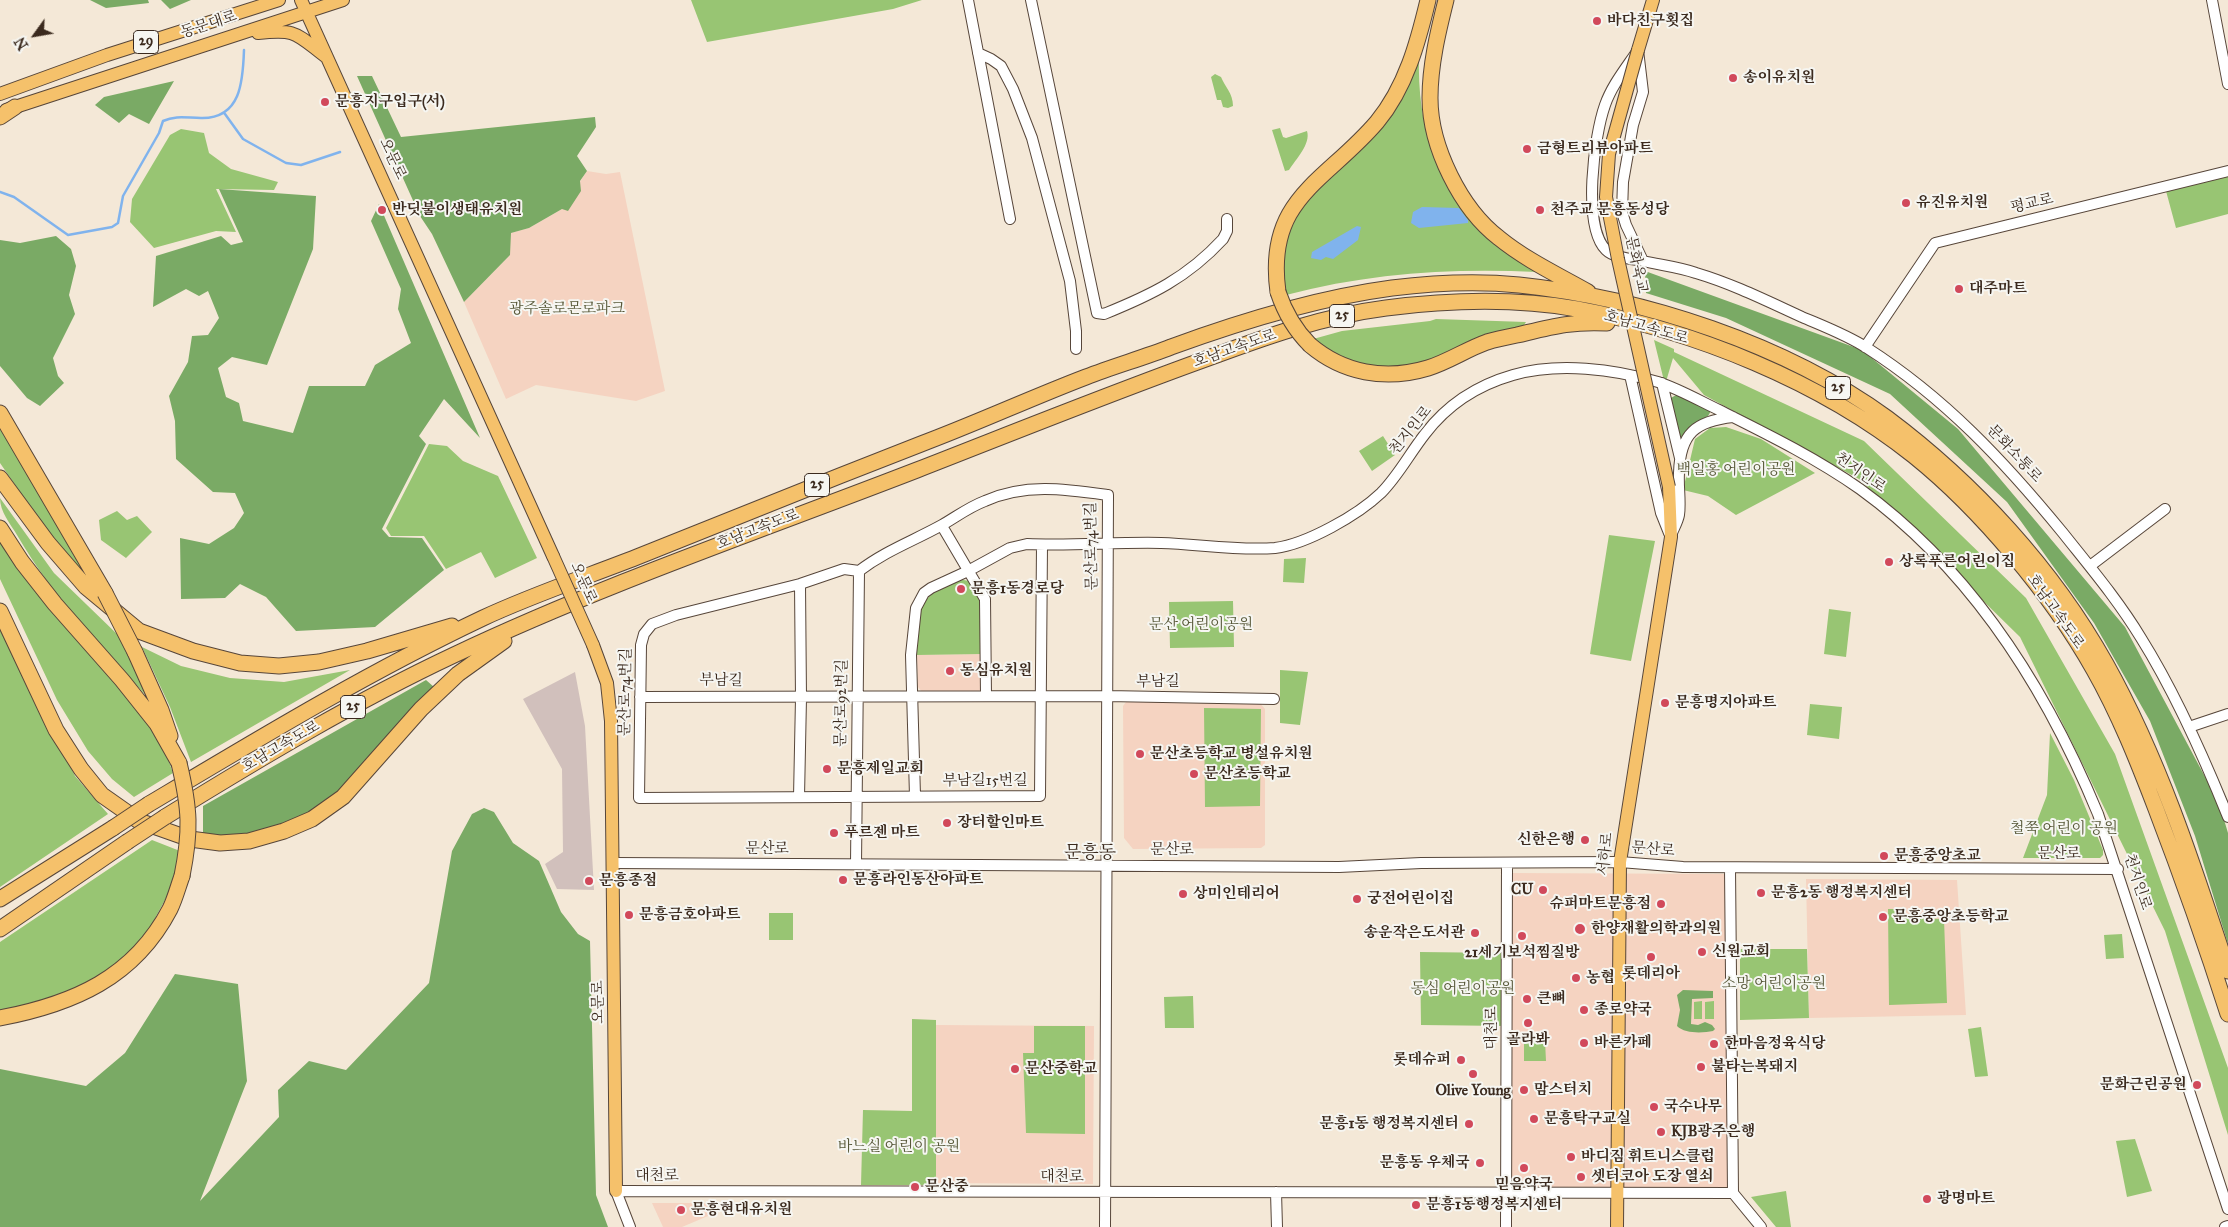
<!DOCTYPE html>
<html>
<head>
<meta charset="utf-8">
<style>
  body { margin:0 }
  #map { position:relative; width:2228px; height:1227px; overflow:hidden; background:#f4e8d7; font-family:"IM FELL Great Primer",serif }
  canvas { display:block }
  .north { position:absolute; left:10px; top:10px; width:50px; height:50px; -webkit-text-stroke:4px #f6f6f2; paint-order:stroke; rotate:238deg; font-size:14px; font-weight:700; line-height:20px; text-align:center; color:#3b2a1e }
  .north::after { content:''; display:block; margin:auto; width:18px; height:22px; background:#3b2a1e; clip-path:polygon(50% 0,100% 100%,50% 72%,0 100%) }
</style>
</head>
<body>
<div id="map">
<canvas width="2228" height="1227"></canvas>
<div class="north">N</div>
</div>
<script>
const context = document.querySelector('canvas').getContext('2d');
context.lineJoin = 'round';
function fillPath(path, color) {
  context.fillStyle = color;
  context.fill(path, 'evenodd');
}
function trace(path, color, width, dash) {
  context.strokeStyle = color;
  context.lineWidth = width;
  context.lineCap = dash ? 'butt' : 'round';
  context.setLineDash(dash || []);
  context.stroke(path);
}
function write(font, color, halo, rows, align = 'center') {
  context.font = font + ' "IM FELL Great Primer","Noto Serif KR",serif';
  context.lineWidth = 4;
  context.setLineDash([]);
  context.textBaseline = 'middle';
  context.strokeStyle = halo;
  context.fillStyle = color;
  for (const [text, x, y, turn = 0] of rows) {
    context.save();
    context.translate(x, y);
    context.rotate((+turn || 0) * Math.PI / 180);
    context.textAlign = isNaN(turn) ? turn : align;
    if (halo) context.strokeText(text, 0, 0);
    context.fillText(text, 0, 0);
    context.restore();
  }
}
fillPath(new Path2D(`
  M 587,171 L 606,174 L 620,172 L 665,391 L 636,401 L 536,385 L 506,399 L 464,302 L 510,255 L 510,233 L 529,228 L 562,209 Z
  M 983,654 L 982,688 L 977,693 L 923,693 L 918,687 L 917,655 Z
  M 1126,702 L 1259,702 L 1265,709 L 1265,845 L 1261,848 L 1133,849 L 1124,838 L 1123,706 Z
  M 1512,873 L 1726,874 L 1729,1187 L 1511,1187 Z
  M 1806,879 L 1957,880 L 1966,1015 L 1809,1018 Z
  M 936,1025 L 1094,1026 L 1093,1184 L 936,1183 Z
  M 652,1203 L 709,1203 L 708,1216 L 682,1227 L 663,1227 Z`), '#f5d3c1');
fillPath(new Path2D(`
  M 575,672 L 585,726 L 594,890 L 557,889 L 545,864 L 563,852 L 562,769 L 523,699 Z`), '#d1c0bc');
fillPath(new Path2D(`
  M 691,0 L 922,0 L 893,9 L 707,42 Z
  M 1419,55 C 1417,128 1436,187 1490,238 C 1504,251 1522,261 1537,272 C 1452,268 1369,273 1286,295 L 1280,267 L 1292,214 L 1346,161 Z
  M 1215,74 L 1221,77 C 1225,87 1233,93 1233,106 L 1228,108 L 1223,107 L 1221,100 L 1217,100 L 1211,77 Z
  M 1280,128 L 1283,137 L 1286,138 L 1307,131 C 1311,144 1296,159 1289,170 L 1285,171 L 1272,130 Z
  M 181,129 L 204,133 L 209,153 L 231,169 L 278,182 L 274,190 L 216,189 L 236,232 L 216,231 L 154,248 L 130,222 L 132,199 L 170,135 Z
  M 2228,175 L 2228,214 L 2176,228 L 2166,191 Z
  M 1436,319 L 1526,322 L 1524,325 L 1451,359 L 1379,374 L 1306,341 L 1342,331 L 1430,321 Z
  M 1654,340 L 1674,349 L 1674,352 L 1864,441 L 2026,598 L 2115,754 L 2228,1068 L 2228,1135 L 2165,931 L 2020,637 L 1859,479 L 1704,395 L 1673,358 L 1665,385 Z
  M 0,421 L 94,586 L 64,556 L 0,463 Z
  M 1726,427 L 1761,439 L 1815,473 L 1736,515 L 1708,496 L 1683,490 L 1695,439 L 1710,428 Z
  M 1383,436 L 1395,455 L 1372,471 L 1359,451 Z
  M 429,444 L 447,446 L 463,461 L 498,476 L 537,558 L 495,578 L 481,552 L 446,569 L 424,536 L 391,536 L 386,528 Z
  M 0,498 L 54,573 L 118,635 L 156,706 C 106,652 54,599 17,535 C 10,523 0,512 0,498 Z
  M 117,511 L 127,520 L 137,516 L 152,532 L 126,558 L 101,540 L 99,520 Z
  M 0,533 L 74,637 L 148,719 L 161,739 L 173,773 L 134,797 L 112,779 L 88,751 L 57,700 L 0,579 Z
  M 1609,535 L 1655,541 L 1631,661 L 1590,654 Z
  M 1306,558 L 1304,583 L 1283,582 L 1284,559 Z
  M 958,579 L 969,581 L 981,598 L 983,654 L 917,655 C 919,607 912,602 958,579 Z
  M 1233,601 L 1234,647 L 1170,648 L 1169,602 Z
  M 1829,609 L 1851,612 L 1846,657 L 1824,654 Z
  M 0,621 L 75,776 L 108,814 L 0,887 Z
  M 142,647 L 181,666 L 230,678 L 284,682 L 350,670 L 191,762 L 170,707 Z
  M 1280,670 L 1308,672 L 1300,725 L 1280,723 Z
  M 1810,704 L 1842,707 L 1839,739 L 1807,735 Z
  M 1204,708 L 1261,709 L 1260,806 L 1205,807 Z
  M 2050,733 L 2074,780 L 2103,850 L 2103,855 L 2100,858 L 2023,858 L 2047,795 Z
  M 152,840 L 180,851 L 173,885 L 146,935 L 113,968 L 69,994 L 0,1011 L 0,942 Z
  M 1888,909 L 1898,909 L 1898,918 L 1944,919 L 1947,1003 L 1889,1005 Z
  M 769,913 L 793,913 L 793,940 L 769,940 Z
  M 2122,934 L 2124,958 L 2106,959 L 2104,935 Z
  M 1740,949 L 1807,949 L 1809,1018 L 1740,1020 Z
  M 1420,952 L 1506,953 L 1506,1026 L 1421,1025 Z
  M 1193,996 L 1194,1028 L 1165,1028 L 1164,997 Z
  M 1702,1001 L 1702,1019 L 1694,1019 L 1694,1002 Z
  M 1714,1001 L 1714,1019 L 1705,1019 L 1705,1002 Z
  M 912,1019 L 936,1020 L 936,1185 L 861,1185 L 863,1110 L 912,1111 Z
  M 1034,1026 L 1085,1026 L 1085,1134 L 1026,1133 L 1023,1053 L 1034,1053 Z
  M 1981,1027 L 1988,1076 L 1975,1077 L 1968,1029 Z
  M 1524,1041 L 1545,1041 L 1546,1061 L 1524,1061 Z
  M 2135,1139 L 2152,1191 L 2127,1197 L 2116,1141 Z
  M 1786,1191 L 1791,1227 L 1776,1227 L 1751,1197 Z`), '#98c573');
fillPath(new Path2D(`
  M 90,0 L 148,0 L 149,3 L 106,8 Z
  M 161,0 L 191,0 L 170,9 Z
  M 357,76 L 372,76 L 401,137 L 595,117 L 596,127 L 577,156 L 587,171 L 580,181 L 581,191 L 568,211 L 562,209 L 529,228 L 511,233 L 510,255 L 464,302 L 432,234 L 420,216 Z
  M 174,81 L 149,124 L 129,114 L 119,123 L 95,105 L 104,97 Z
  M 219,189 L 316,196 L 313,249 L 267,365 L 232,357 L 218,368 L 226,397 L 239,403 L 243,421 L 293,433 L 309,386 L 365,386 L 375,365 L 411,343 L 398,309 L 401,289 L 371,221 L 379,204 L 480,438 L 444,399 L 419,436 L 426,444 L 382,529 L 389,537 L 422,538 L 444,570 L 375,627 L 296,631 L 266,597 L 240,584 L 225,598 L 181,599 L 180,538 L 209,544 L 234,528 L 244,513 L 235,493 L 213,492 L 176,459 L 175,421 L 169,396 L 188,362 L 192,336 L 208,335 L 219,318 L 208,291 L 199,296 L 186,289 L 153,307 L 156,256 L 221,236 L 231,245 L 243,242 Z
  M 56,236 L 71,249 L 76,266 L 69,295 L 75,314 L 53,358 L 58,376 L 64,383 L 40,406 L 27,398 L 0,366 L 0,240 L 20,243 Z
  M 1645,271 L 1862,350 L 1958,429 L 2125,627 L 2219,803 L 2228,833 L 2228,944 L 2195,836 L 2150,721 L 2094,623 L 2007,502 L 1890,394 L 1726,318 L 1646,293 Z
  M 1678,394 L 1711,411 L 1708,416 L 1692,426 L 1682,440 L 1679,441 L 1669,399 Z
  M 426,680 L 434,687 L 365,771 L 322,808 L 245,841 L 203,839 L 203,806 Z
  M 484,808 L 494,812 L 513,843 L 539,861 L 561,912 L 578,934 L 590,941 L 596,1195 L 608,1227 L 0,1227 L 0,1069 L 86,1086 L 125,1053 L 175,974 L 238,984 L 247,1081 L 200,1201 L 279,1117 L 278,1090 L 309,1061 L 346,1070 L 429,983 L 452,851 L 472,814 Z
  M 1683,990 L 1713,991 L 1713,998 L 1692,999 L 1691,1024 L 1698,1025 L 1705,1022 L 1712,1025 L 1715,1029 L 1713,1031 C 1703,1033 1685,1034 1677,1026 L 1680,1010 L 1677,995 Z`), '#7aaa65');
fillPath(new Path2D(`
  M 1422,207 L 1459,208 L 1468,220 L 1468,223 L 1419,228 L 1411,223 L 1413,212 Z
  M 1357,226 L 1361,227 L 1358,240 L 1333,259 L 1326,257 L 1321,260 L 1311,258 L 1312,252 Z`), '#80b3ed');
trace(new Path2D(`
  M 225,114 L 243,139 L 286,163 L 301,165 L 340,152
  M 0,192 L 14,197 L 68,235 L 112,227 L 118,223 L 123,196 L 159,133 L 163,121 C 176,115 187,118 201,118 C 241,119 243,81 244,50`), '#80b3ed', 2.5);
const minor = new Path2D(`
  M 968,0 L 1010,219
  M 1031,0 L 1097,313 L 1104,314 C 1151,295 1187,278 1223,239 L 1227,231 L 1227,219
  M 2212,0 L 2228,84
  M 1638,50 L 1643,92 L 1633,125 L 1623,182 L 1622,212 L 1626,225 L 1643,261 C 1632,259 1614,258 1606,250 C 1582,226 1594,136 1605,105 C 1612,85 1626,68 1638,50 Z
  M 978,53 L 991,59 L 1001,66 L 1013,89 L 1032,138 L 1070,281 L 1076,331 L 1076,349
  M 1643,261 C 1660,265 1679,267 1696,273 C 1733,284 1767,301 1802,317 C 1823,326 1847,335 1867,348 C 1945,398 2004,461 2063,533 C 2090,567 2118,600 2141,638 C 2176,694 2203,755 2228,817
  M 1865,347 L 1935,243 L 2228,171
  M 1630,375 L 1661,513 L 1669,533
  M 1662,383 L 1680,458
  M 942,526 L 985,599 L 986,696
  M 1672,533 C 1674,528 1678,521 1679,515 C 1681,502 1678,487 1679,473 C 1680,433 1696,421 1733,417
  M 1042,545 L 1040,796 L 639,798 L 641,645 L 644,634 L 652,624 L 676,615 L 800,584 L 844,569 L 859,571 C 885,551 913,541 942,525 C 956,517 969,507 985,501 C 1025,483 1065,489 1108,495 L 1105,1227
  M 2090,566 L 2165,509
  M 640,697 L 1107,696 L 1274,699
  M 2189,727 L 2228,714
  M 915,796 L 911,655 L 916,608 L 924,593 L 931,588 L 968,571 L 1010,548 L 1027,544 C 1071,546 1116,542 1161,543 C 1198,544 1237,551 1275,548 C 1307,544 1358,515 1381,493 C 1398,476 1410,453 1425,434 C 1447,405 1478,385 1513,375 C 1558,362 1614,369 1658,382 C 1679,389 1700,401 1719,410 C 1767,434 1816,458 1860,489 C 1972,570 2046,688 2098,814 L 2228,1209
  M 799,797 L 801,698 L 800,584
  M 614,863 L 1339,867 L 1421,863 L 1620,862 L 1683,867 L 2118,869
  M 856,864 L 859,571
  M 1730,868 L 1733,1193 L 1761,1227
  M 1276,1192 L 1277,1227
  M 630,1227 L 616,1191 L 1733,1193
  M 1506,1227 L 1507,863
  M 2225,1227 L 2228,1226`);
const major = new Path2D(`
  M 301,0 L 553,556
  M 258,33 C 297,29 295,33 325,56
  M 1638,50 L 1653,0
  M 0,94 L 107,55 L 279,0
  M 6,110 L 343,0
  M 593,645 L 607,683 L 611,721 L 616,1191
  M 1617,1227 L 1620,862 L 1671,537 L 1669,487`);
const highway = new Path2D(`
  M 1446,0 C 1438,32 1430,65 1430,98 C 1430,147 1461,209 1499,238 C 1526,260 1558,275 1588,292
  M 0,117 L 15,107
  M 1278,292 C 1265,198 1326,182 1377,122 C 1406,87 1418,42 1428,0
  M 1310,345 C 1343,373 1385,381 1428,368 C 1448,362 1467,349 1487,342 C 1497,339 1507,337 1517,335 C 1551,327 1571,321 1607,323
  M 0,413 L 105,593
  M 0,478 L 48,543 L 86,587 L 139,631 L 193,651 L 240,663 L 279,666 L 319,662 L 367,651 L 452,626
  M 0,528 L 22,562 L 55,604 L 122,680 L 157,724 L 179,763
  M 0,611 L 56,730 L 81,769 L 102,795 L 139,821 L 190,839 L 220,843 L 249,841 L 284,831 L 312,819 L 343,797 L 421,709 L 458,674 L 504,641
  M 135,652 L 161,710 L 170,736
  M 149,804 C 258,739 367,673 483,618 C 532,595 586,577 637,557 C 731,519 826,481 921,444 C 977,423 1031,398 1086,377 C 1114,366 1143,358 1171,347 C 1242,321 1316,298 1392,288 C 1433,283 1478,281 1519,285 C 1644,298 1785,344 1887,418 C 1974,483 2053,569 2106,664 C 2160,761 2194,867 2228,971
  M 165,817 C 259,759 354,702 454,655 C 604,584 762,530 917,470 C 1012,433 1106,395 1203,360 C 1262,338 1323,316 1386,308 C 1449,300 1516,298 1577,309 C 1695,331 1820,381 1914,456 C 1981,510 2051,594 2094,670 C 2119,714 2138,762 2156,809 C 2182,877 2206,945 2228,1014
  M 0,899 L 113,828
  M 0,929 L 127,842
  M 0,1018 C 73,1004 134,978 170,909 C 175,899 178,887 182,876`);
trace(minor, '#57463a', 12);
trace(major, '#57463a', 14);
trace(highway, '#57463a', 17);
trace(minor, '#fff', 10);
trace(major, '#f5c16b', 12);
trace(highway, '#f5c16b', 15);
const majorBridge = new Path2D(`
  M 1638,50 L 1609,154 L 1606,197 L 1618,259 L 1669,487
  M 553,556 L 593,645`);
const highwayBridge = new Path2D(`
  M 1278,292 C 1285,313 1294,329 1310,345
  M 105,593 L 135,652
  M 179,763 C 190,809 191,831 182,876
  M 113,828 L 149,804
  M 127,842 L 165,817`);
trace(majorBridge, '#57463a', 14, []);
trace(highwayBridge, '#57463a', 17, []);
trace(majorBridge, '#f5c16b', 12);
trace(highwayBridge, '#f5c16b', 15);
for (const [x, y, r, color] of [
  [1597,21,5,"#d1495b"],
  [1733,78,5,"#d1495b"],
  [325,102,5,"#d1495b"],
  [1527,149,5,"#d1495b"],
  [1906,203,5,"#d1495b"],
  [382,210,5,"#d1495b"],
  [1540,210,5,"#d1495b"],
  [1959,289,5,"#d1495b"],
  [1889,562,5,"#d1495b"],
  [961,589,5,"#d1495b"],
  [950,671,5,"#d1495b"],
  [1665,703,5,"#d1495b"],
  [1140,754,5,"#d1495b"],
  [827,769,5,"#d1495b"],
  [1194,774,5,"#d1495b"],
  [947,823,5,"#d1495b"],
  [834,833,5,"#d1495b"],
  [1585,840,5,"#d1495b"],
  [1884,856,5,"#d1495b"],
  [843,880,5,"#d1495b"],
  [589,881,5,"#d1495b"],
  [1543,890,5,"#d1495b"],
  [1761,893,5,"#d1495b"],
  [1183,894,5,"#d1495b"],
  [1357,899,5,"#d1495b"],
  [1661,904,5,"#d1495b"],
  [629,915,5,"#d1495b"],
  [1883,917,5,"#d1495b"],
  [1580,929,6,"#d1495b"],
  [1475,933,5,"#d1495b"],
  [1522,936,5,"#d1495b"],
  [1702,952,5,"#d1495b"],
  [1651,957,5,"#d1495b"],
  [1576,978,5,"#d1495b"],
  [1527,999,5,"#d1495b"],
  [1584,1010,5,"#d1495b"],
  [1528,1023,5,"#d1495b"],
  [1584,1043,5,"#d1495b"],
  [1714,1044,5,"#d1495b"],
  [1461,1060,5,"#d1495b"],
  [1701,1067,5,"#d1495b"],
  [1015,1069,5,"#d1495b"],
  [1473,1074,5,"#d1495b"],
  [2197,1085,5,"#d1495b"],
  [1524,1090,5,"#d1495b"],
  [1654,1107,5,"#d1495b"],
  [1534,1119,5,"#d1495b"],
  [1469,1124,5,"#d1495b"],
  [1661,1132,5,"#d1495b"],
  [1571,1157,5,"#d1495b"],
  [1480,1163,5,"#d1495b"],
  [1524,1168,5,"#d1495b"],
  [1581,1177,5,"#d1495b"],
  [915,1187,5,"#d1495b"],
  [1927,1199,5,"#d1495b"],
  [1416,1205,5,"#d1495b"],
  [681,1210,5,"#d1495b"]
]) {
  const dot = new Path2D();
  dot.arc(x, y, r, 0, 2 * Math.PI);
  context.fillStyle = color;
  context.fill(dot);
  trace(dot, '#f6f6f2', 2);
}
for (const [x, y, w] of [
  [146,42,25],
  [1342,316,25],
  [1838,388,25],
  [817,485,25],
  [353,707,25]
]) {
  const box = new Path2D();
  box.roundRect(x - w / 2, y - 11.5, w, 23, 4);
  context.fillStyle = '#f6f6f2';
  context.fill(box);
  trace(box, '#3b2a1e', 1);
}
write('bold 14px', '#3b2a1e', null, [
  ["29",146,42],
  ["25",1342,316],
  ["25",1838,388],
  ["25",817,485],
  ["25",353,707]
]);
write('bold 15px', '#3b2a1e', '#f6f6f2', [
  ["바다친구횟집",1607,21],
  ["송이유치원",1743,78],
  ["문흥지구입구(서)",335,102],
  ["금형트리뷰아파트",1537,149],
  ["유진유치원",1916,203],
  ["반딧불이생태유치원",392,210],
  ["천주교 문흥동성당",1550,210],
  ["대주마트",1969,289],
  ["상록푸른어린이집",1899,562],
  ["문흥1동경로당",971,589],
  ["동심유치원",960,671],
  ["문흥명지아파트",1675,703],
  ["문산초등학교 병설유치원",1150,754],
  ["문흥제일교회",837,769],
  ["문산초등학교",1204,774],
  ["장터할인마트",957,823],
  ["푸르젠 마트",844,833],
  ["신한은행",1575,840,"right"],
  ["문흥중앙초교",1894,856],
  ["문흥라인동산아파트",853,880],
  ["문흥종점",599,881],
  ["CU",1533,890,"right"],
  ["문흥2동 행정복지센터",1771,893],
  ["상미인테리어",1193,894],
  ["궁전어린이집",1367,899],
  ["슈퍼마트문흥점",1651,904,"right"],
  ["문흥금호아파트",639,915],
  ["문흥중앙초등학교",1893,917],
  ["한양재활의학과의원",1591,929],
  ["송운작은도서관",1465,933,"right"],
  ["신원교회",1712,952],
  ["21세기보석찜질방",1522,953,"center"],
  ["롯데리아",1651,974,"center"],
  ["농협",1586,978],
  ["큰뼈",1537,999],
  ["종로약국",1594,1010],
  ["골라봐",1528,1040,"center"],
  ["바른카페",1594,1043],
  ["한마음정육식당",1724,1044],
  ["롯데슈퍼",1451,1060,"right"],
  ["불타는복돼지",1711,1067],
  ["문산중학교",1025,1069],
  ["문화근린공원",2187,1085,"right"],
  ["맘스터치",1534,1090],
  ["Olive Young",1473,1091,"center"],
  ["국수나무",1664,1107],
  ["문흥탁구교실",1544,1119],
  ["문흥1동 행정복지센터",1459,1124,"right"],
  ["KJB광주은행",1671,1132],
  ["바디짐 휘트니스클럽",1581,1157],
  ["문흥동 우체국",1470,1163,"right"],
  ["셋터코아 도장 열쇠",1591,1177],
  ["믿음약국",1524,1185,"center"],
  ["문산중",925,1187],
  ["광명마트",1937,1199],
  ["문흥1동행정복지센터",1426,1205],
  ["문흥현대유치원",691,1210]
], 'left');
write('15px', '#3b2a1e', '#f6f6f2', [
  ["동문대로",209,25,-18],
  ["오문로",392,159,65],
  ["평교로",2032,204,-13],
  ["문화육교",1636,265,78],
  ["호남고속도로",1646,328,16],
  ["호남고속도로",1235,349,-19],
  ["천지인로",1411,431,-51],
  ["문화소통로",2014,454,47],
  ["천지인로",1860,473,35],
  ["호남고속도로",758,530,-21],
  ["문산로74번길",1092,546,-91],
  ["오문로",583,583,66],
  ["호남고속도로",2055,612,55],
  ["부남길",721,681,1],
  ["부남길",1158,682],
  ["문산로74번길",626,692,-89],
  ["문산로92번길",842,703,-89],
  ["호남고속도로",281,747,-30],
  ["부남길15번길",985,781],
  ["문산로",767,849],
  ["문산로",1172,850],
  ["문산로",1653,850,5],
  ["서하로",1606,854,-84],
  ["문산로",2059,854],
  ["천지인로",2137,882,72],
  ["오문로",599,1002,-91],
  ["대천로",1492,1028,-90],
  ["대천로",657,1176],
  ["대천로",1062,1177]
]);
write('15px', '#575838', '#f6f6f2', [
  ["광주솔로몬로파크",567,309],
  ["백일홍 어린이공원",1736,470],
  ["문산 어린이공원",1201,625],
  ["철쭉 어린이 공원",2064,829],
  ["소망 어린이공원",1774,984],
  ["동심 어린이공원",1463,989],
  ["바느실 어린이 공원",899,1147]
]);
write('18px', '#3b2a1e', '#f6f6f2', [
  ["문흥동",1090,854]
]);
</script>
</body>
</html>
